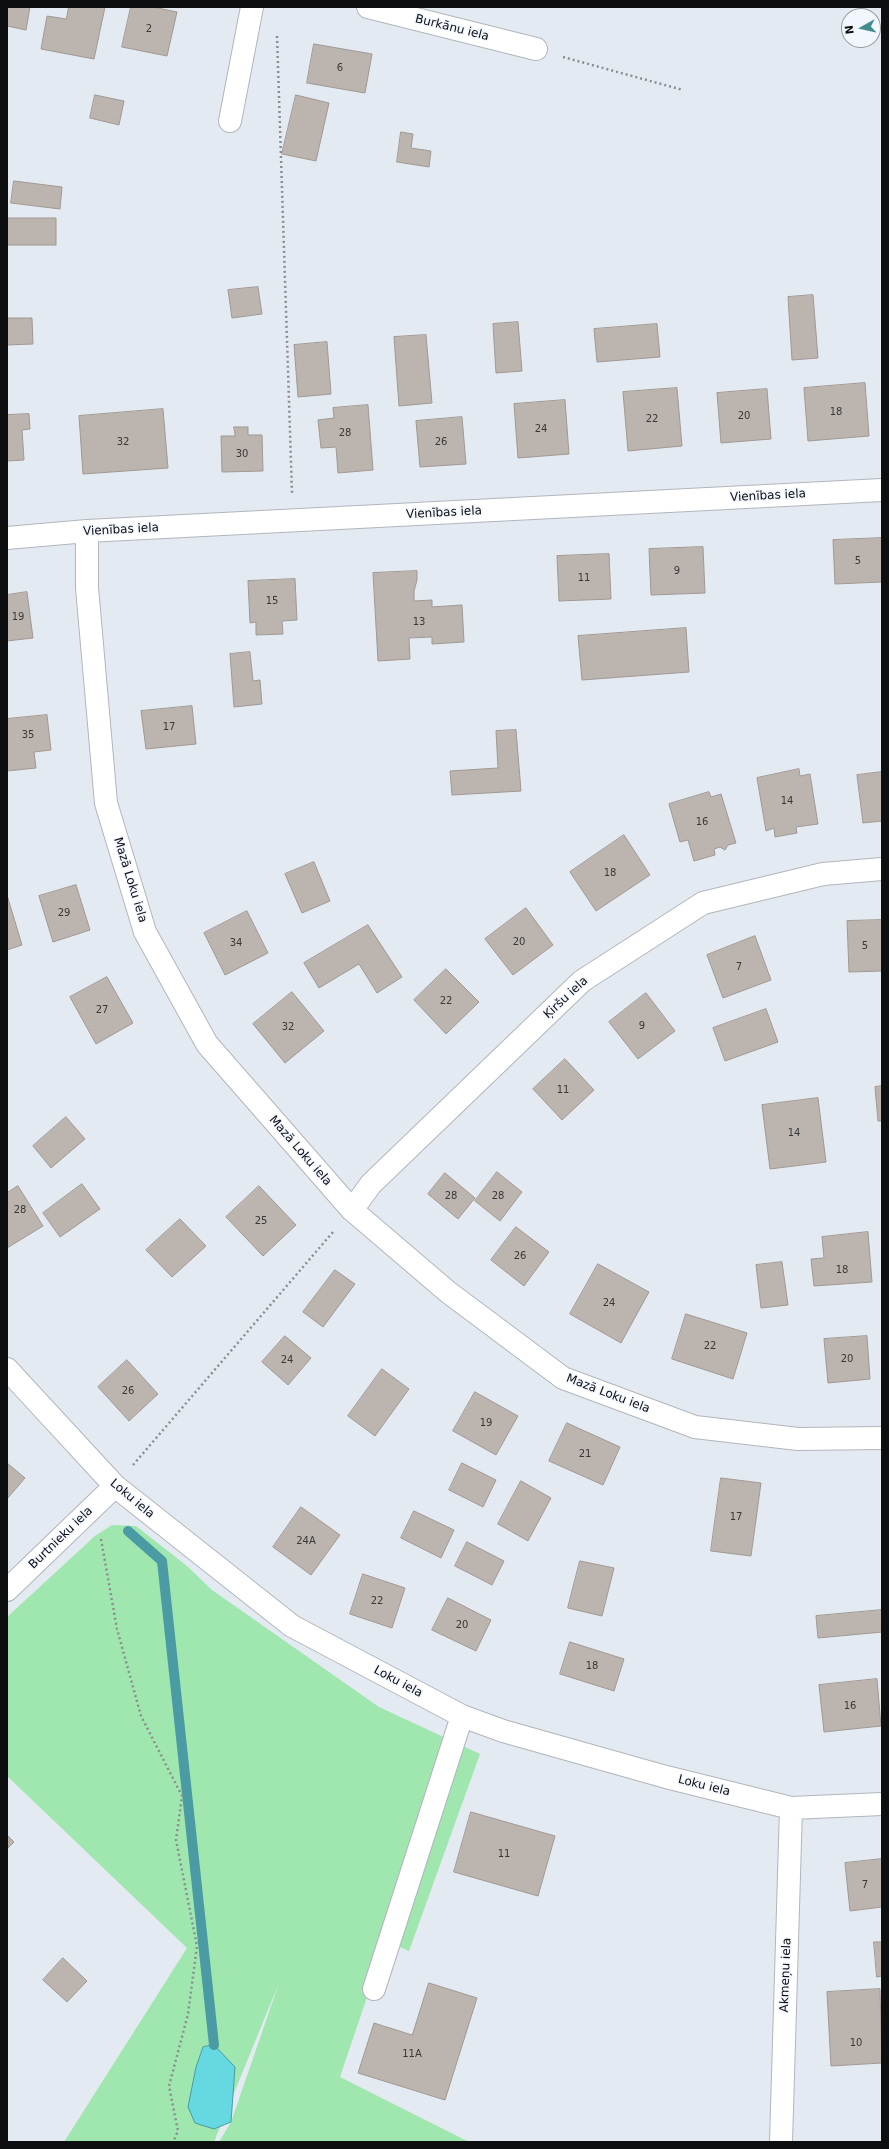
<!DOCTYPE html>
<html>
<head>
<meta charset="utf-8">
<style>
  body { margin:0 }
  #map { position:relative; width:889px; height:2149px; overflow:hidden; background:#e4eaf1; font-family:"DejaVu Sans",sans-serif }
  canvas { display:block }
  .frame { position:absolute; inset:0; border:8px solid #0c0e10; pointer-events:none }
  .north { position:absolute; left:841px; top:8px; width:40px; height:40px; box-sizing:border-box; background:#f2f7ff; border:1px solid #969a9f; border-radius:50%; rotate:262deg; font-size:11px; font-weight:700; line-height:16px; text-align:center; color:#0c0e10 }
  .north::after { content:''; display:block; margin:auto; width:14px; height:18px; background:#448c8d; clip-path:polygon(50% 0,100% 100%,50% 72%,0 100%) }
</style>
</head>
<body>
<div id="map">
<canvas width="889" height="2149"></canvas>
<div class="frame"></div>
<div class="north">N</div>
</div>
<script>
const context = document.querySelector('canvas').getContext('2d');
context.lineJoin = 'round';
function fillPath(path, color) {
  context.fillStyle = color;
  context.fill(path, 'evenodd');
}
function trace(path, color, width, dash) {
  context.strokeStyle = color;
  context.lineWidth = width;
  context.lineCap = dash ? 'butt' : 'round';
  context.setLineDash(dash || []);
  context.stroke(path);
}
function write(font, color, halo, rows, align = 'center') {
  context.font = font + ' "DejaVu Sans",sans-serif';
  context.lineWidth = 3;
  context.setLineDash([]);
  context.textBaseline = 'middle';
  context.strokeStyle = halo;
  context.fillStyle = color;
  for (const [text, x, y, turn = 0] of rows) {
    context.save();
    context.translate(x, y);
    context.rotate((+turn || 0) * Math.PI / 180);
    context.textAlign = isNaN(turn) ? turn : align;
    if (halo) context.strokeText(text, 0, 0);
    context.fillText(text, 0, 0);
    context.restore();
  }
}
fillPath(new Path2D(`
  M 112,1525 L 136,1526 L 187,1566 L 212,1590 L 379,1707 L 480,1754 L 409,1951 L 386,1941 L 340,2077 L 469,2142 L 219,2142 L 231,2122 L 279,1983 L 214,2142 L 64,2142 L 187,1948 L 7,1776 L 7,1617 L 95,1536 Z`), '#a0e6af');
const water = new Path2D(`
  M 214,2045 L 235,2067 L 231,2122 L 214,2129 L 195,2123 L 188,2107 L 196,2067 L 203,2047 Z`);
fillPath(water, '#65d8e2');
trace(water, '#4a9ba3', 1);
trace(new Path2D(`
  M 128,1531 L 162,1561 L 214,2045`), '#4a9ba3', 10);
const building = new Path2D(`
  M 7,7 L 30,7 L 26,30 L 7,26 Z
  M 69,7 L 105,7 L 94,59 L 41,49 L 47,16 L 66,19 Z
  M 131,7 L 153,7 L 177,12 L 167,56 L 122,47 Z
  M 314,44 L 372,54 L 365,93 L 307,83 Z
  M 95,95 L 124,101 L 119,125 L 90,118 Z
  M 296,95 L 329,103 L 316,161 L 282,154 Z
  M 401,132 L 413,134 L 411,148 L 431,151 L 429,167 L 397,162 Z
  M 14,181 L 62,187 L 60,209 L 11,203 Z
  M 7,218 L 56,218 L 56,245 L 7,245 Z
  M 258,287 L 262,314 L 232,318 L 228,290 Z
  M 813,295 L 818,358 L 792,360 L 788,297 Z
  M 7,318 L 32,318 L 33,344 L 7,345 Z
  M 518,322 L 522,371 L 496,373 L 493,324 Z
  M 657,324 L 660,357 L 597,362 L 594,329 Z
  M 426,335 L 432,403 L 399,406 L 394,337 Z
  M 327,342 L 331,394 L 298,397 L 294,345 Z
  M 865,383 L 869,436 L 808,441 L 804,388 Z
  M 677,388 L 682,446 L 628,451 L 623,392 Z
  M 767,389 L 771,439 L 721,443 L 717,393 Z
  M 565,400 L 569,454 L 518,458 L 514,404 Z
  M 368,405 L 373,470 L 338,473 L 336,447 L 321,448 L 318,420 L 334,418 L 333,408 Z
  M 163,409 L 168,468 L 83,474 L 79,416 Z
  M 29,414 L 30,429 L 22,430 L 24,460 L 7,461 L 7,415 Z
  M 462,417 L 466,464 L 420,467 L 416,421 Z
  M 234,427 L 248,427 L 248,435 L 262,435 L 263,471 L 222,472 L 221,436 L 235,436 Z
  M 882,538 L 882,582 L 835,584 L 833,540 Z
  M 703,547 L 705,593 L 651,595 L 649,549 Z
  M 609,554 L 611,599 L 559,601 L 557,556 Z
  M 417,571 L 417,580 L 414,591 L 414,601 L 432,600 L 432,607 L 462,605 L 464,642 L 432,644 L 432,637 L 409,638 L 410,659 L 378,661 L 373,573 Z
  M 295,579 L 297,620 L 282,621 L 283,634 L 256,635 L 256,622 L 250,623 L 248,581 Z
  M 27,592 L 33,638 L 7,641 L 7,595 Z
  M 686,628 L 689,672 L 582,680 L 578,636 Z
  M 250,652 L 253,681 L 260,680 L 262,704 L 234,707 L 230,654 Z
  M 192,706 L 196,744 L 146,749 L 141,711 Z
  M 47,715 L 51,750 L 34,752 L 36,768 L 7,771 L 7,719 Z
  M 516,730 L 521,791 L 452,795 L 450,771 L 498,768 L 496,731 Z
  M 799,769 L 800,776 L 810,774 L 818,824 L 796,827 L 797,833 L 775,837 L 774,828 L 766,831 L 757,778 Z
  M 882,772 L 882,821 L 863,823 L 857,775 Z
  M 709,792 L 711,797 L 721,794 L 736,843 L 728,845 L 725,850 L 720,847 L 714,849 L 715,855 L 694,861 L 688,840 L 680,842 L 669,804 Z
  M 624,835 L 650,875 L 596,911 L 570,872 Z
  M 314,862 L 330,901 L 302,913 L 285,874 Z
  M 76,885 L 90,930 L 53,942 L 39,896 Z
  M 7,895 L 22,945 L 7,950 Z
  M 526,908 L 553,945 L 513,975 L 485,939 Z
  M 247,911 L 268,953 L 225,975 L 204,933 Z
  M 882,920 L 882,971 L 849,972 L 847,921 Z
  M 368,925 L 402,977 L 377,993 L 359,964 L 319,988 L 304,963 Z
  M 755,936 L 771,980 L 723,998 L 707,955 Z
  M 446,969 L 479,1002 L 446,1034 L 414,1000 Z
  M 107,977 L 133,1023 L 96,1044 L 70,997 Z
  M 292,992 L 324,1031 L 285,1063 L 253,1024 Z
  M 646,993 L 675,1031 L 638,1059 L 609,1022 Z
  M 766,1009 L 778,1042 L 725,1061 L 713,1028 Z
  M 565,1059 L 594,1090 L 562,1120 L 533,1089 Z
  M 882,1086 L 882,1121 L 878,1121 L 875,1087 Z
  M 818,1098 L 826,1162 L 770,1169 L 762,1105 Z
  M 66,1117 L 85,1139 L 51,1168 L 33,1146 Z
  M 497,1172 L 522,1192 L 500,1221 L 475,1201 Z
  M 445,1173 L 475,1198 L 458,1219 L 428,1194 Z
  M 82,1184 L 100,1209 L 60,1237 L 43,1213 Z
  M 18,1186 L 43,1226 L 7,1248 L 7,1193 Z
  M 259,1186 L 296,1225 L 263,1256 L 226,1217 Z
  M 180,1219 L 206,1246 L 172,1277 L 146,1250 Z
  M 516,1227 L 549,1252 L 524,1286 L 491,1260 Z
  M 868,1232 L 872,1282 L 814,1286 L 811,1259 L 824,1258 L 822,1237 Z
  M 782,1262 L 788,1305 L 761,1308 L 756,1265 Z
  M 598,1264 L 649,1292 L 621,1343 L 570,1314 Z
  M 335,1270 L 355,1284 L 323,1327 L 303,1312 Z
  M 686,1314 L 747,1333 L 733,1379 L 672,1359 Z
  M 285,1336 L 311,1358 L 288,1385 L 262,1362 Z
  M 867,1336 L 870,1379 L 828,1383 L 824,1339 Z
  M 127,1360 L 158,1394 L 129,1421 L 98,1387 Z
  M 382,1369 L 409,1389 L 375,1436 L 348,1416 Z
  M 475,1392 L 518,1416 L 496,1455 L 453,1431 Z
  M 567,1423 L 620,1447 L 603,1485 L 549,1461 Z
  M 7,1463 L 25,1478 L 7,1499 Z
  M 462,1463 L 496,1480 L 483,1507 L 449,1490 Z
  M 721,1478 L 761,1483 L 751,1556 L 711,1551 Z
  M 521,1481 L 551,1498 L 528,1541 L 498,1524 Z
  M 301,1507 L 340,1535 L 311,1575 L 273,1547 Z
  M 414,1511 L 454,1530 L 441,1558 L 401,1538 Z
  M 467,1542 L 504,1561 L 492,1585 L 455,1566 Z
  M 580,1561 L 614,1568 L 602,1616 L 568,1608 Z
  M 363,1574 L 405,1588 L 392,1628 L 350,1614 Z
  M 448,1598 L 491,1620 L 476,1651 L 432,1630 Z
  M 882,1610 L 882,1632 L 818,1638 L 816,1616 Z
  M 570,1642 L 624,1659 L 614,1691 L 560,1674 Z
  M 877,1679 L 881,1726 L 824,1732 L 819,1685 Z
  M 471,1812 L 555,1836 L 538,1896 L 454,1872 Z
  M 7,1835 L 14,1842 L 7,1849 Z
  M 882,1859 L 882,1907 L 850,1911 L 845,1863 Z
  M 874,1942 L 882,1942 L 882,1976 L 877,1977 Z
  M 63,1958 L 87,1981 L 67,2002 L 43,1980 Z
  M 429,1983 L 477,1998 L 445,2100 L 358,2073 L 374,2023 L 412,2035 Z
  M 880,1989 L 882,2063 L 831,2066 L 827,1992 Z`);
fillPath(building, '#bcb4af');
trace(building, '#a09893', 1);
const minor = new Path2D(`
  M 368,7 L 536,49
  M 230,121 L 252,7
  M 87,531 L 87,588 L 106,803 L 145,932 L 207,1044 L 352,1210 L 448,1292 L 563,1378 L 695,1427 L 798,1439 L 882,1438
  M 7,538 L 87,531 L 882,490
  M 352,1210 L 371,1184 L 582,981 L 703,903 L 823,874 L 882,869
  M 7,1369 L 115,1486 L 292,1626 L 462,1716 L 503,1731 L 666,1777 L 791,1808 L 882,1804
  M 7,1590 L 115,1486
  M 374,1989 L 462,1716
  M 781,2142 L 791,1808`);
trace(minor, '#b1b6bd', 24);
trace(new Path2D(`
  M 277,36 L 292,493
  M 563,57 L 683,90
  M 133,1465 L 333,1232
  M 101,1539 L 117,1629 L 141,1716 L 182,1796 L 176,1840 L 197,1946 L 188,2014 L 169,2086 L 178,2131 L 173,2142`), '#8a8e93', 2.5, [2, 3]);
trace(minor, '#fff', 22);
write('10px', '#383838', null, [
  ["2",149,29],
  ["6",340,68],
  ["18",836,412],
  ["20",744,416],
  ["22",652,419],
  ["24",541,429],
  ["28",345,433],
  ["32",123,442],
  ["26",441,442],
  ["30",242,454],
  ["5",858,561],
  ["9",677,571],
  ["11",584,578],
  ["15",272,601],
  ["19",18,617],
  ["13",419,622],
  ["17",169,727],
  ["35",28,735],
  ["14",787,801],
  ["16",702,822],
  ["18",610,873],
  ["29",64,913],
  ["20",519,942],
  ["34",236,943],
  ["5",865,946],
  ["7",739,967],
  ["22",446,1001],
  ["27",102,1010],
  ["9",642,1026],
  ["32",288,1027],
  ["11",563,1090],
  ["14",794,1133],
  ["28",451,1196],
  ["28",498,1196],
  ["28",20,1210],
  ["25",261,1221],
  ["26",520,1256],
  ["18",842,1270],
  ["24",609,1303],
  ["22",710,1346],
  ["20",847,1359],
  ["24",287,1360],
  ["26",128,1391],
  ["19",486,1423],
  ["21",585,1454],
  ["17",736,1517],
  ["24A",306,1541],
  ["22",377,1601],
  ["20",462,1625],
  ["18",592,1666],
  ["16",850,1706],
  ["11",504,1854],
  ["7",865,1885],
  ["10",856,2043],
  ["11A",412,2054]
]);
write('12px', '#0c0e10', '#f2f7ff', [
  ["Burkānu iela",452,28,14],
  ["Vienības iela",768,496,-3],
  ["Vienības iela",444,513,-3],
  ["Vienības iela",121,530,-3],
  ["Mazā Loku iela",130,880,73],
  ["Ķiršu iela",566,998,-43],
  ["Mazā Loku iela",300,1151,49],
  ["Mazā Loku iela",608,1394,21],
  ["Loku iela",132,1499,40],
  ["Burtnieku iela",61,1538,-44],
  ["Loku iela",398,1682,28],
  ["Loku iela",704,1786,14],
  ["Akmeņu iela",786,1975,-88]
]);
</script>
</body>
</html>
